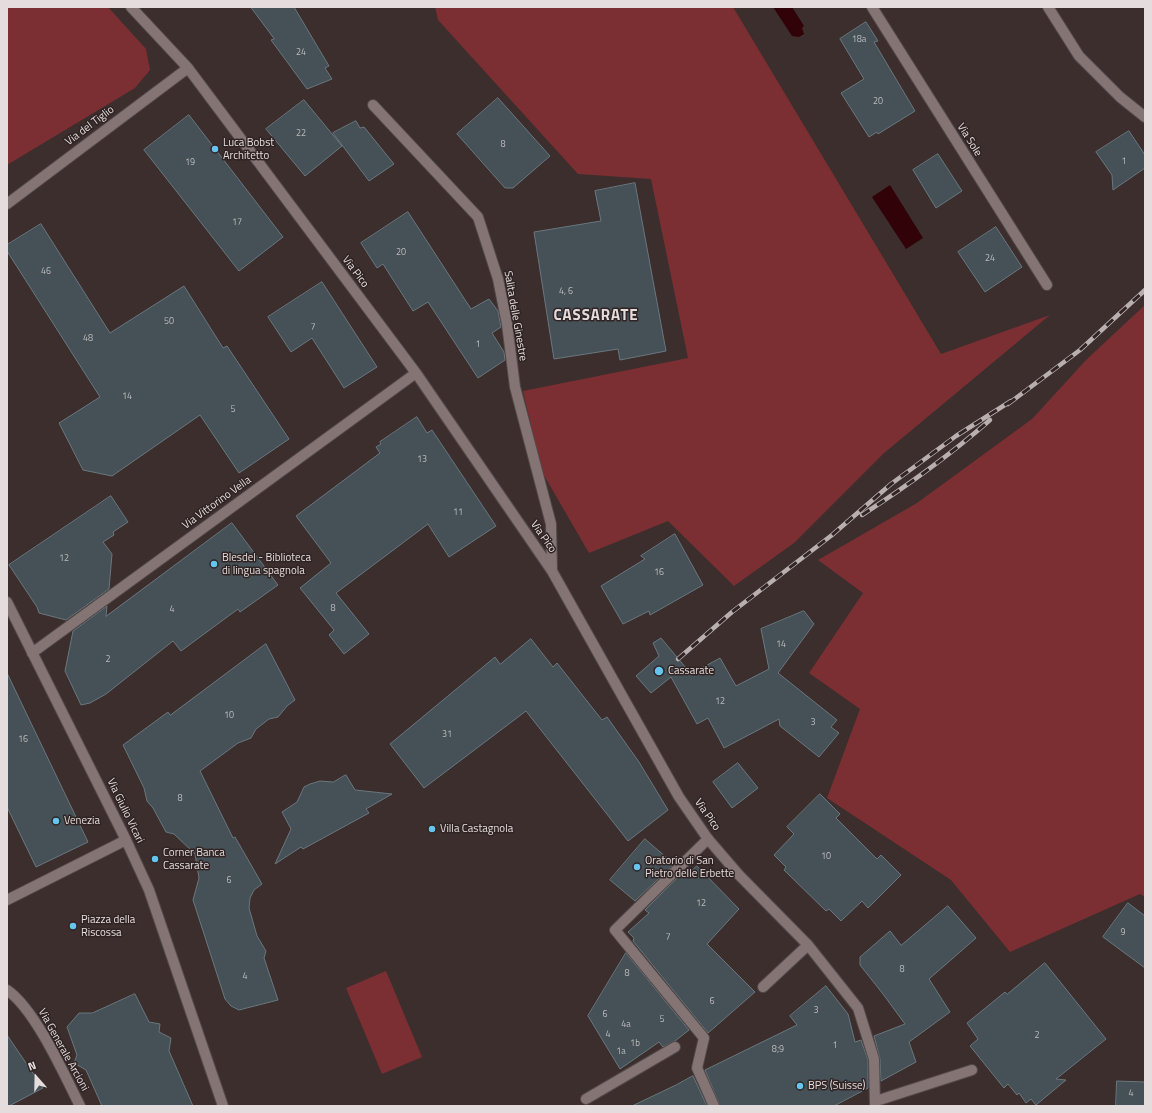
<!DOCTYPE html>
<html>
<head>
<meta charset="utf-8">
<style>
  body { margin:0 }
  #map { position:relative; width:1152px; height:1113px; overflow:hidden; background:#3b2e2d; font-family:"Titillium Web",sans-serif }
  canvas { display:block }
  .frame { position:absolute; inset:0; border:8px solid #e5dddd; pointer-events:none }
  .north { position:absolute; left:16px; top:1057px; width:40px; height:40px; -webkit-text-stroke:3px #302424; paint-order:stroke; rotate:340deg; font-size:11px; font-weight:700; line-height:16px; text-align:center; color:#e5dddd }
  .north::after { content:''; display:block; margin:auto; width:14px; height:18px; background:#e5dddd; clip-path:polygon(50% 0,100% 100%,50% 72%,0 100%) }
</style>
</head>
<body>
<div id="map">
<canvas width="1152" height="1113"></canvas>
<div class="frame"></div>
<div class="north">N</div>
</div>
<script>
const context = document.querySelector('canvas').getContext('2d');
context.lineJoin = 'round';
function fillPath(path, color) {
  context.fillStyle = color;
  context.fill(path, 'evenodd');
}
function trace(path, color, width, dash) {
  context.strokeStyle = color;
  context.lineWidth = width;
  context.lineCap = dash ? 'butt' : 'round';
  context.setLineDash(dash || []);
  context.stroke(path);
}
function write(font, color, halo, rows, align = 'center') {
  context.font = font + ' "Titillium Web",sans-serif';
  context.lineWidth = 3;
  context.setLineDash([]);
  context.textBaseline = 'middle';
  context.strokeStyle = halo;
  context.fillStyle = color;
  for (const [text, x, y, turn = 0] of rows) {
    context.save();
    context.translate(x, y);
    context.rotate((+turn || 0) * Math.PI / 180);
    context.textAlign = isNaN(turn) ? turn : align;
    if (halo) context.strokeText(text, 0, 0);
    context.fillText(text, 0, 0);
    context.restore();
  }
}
fillPath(new Path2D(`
  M 7,7 L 108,7 L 146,49 L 150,70 L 135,88 L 7,165 Z
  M 435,7 L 733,7 L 941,354 L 1050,315 L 883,454 L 794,543 L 734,586 L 668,521 L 589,553 L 542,472 L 523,391 L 688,358 L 651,179 L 578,174 L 438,20 Z
  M 1145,305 L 1145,897 L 1140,894 L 1010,952 L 951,880 L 827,798 L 860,709 L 809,673 L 863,593 L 818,560 L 917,503 L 1032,419 L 1087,359 Z
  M 386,971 L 422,1057 L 382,1074 L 346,988 Z`), '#7c2f32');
fillPath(new Path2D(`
  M 773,7 L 792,7 L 804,26 L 802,28 L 804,34 L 799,37 L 792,36 Z
  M 890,185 L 923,238 L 906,249 L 872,197 Z`), '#310207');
const building = new Path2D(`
  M 251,7 L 294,7 L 329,66 L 325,68 L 332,79 L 307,89 L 271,40 L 274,39 Z
  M 866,22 L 878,41 L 874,42 L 915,111 L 878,134 L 877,132 L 869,137 L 841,93 L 864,79 L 840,39 Z
  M 498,98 L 550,156 L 513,188 L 505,188 L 457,134 Z
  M 304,100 L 342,146 L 305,176 L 266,129 Z
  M 189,115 L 283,237 L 239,271 L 144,150 Z
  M 356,121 L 360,128 L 364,127 L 394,164 L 369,181 L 333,133 Z
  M 1129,131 L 1145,155 L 1145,168 L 1113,190 L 1112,175 L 1096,152 Z
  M 938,154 L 962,191 L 936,208 L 913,170 Z
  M 635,183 L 666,351 L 620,360 L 618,349 L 554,359 L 534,232 L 601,221 L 595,191 Z
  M 408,212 L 471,309 L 489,299 L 498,311 L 501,327 L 492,333 L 504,352 L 505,360 L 478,378 L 428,302 L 413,311 L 383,264 L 377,268 L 361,243 Z
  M 41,224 L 110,333 L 184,286 L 223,348 L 227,346 L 289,439 L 239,473 L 200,415 L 112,476 L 83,470 L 59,423 L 100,397 L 7,251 L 7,245 Z
  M 996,227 L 1022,267 L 985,292 L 958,252 Z
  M 322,282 L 377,367 L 344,388 L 312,338 L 291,352 L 268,317 Z
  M 417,417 L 427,433 L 432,430 L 496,526 L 449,557 L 428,524 L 336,593 L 369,634 L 344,654 L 329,635 L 334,630 L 300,588 L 331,563 L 296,516 L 380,453 L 376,447 L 381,444 L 380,442 Z
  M 111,496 L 128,522 L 113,532 L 114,535 L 103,542 L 112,554 L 109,589 L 66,620 L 39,613 L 37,607 L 9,565 Z
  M 232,523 L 278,585 L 240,612 L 238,609 L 181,651 L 173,641 L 106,694 L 90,703 L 81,705 L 65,671 L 73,631 L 107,606 L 106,616 Z
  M 675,534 L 703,585 L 650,615 L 649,611 L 623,624 L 601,586 L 645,559 L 641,556 Z
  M 804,611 L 814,624 L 778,673 L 837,720 L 831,727 L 839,733 L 819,757 L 780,726 L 779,719 L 724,748 L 708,718 L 697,724 L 671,677 L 651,693 L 636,676 L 659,656 L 653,643 L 661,638 L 691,674 L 720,658 L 736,686 L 769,669 L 761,629 Z
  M 531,639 L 553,667 L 557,663 L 602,720 L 607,717 L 639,762 L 668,810 L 628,841 L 526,711 L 424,788 L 390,744 L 495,657 L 500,664 Z
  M 266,644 L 295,700 L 287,706 L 278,717 L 269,719 L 256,729 L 251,738 L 238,743 L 200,771 L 233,838 L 235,837 L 262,884 L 254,890 L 250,898 L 249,908 L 257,936 L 266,951 L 264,958 L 278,1000 L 239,1010 L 231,1006 L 225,999 L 193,900 L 199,878 L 195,854 L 174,834 L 166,832 L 153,808 L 147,801 L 144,788 L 123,745 L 168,712 L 170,715 Z
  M 7,673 L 88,842 L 36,867 L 7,807 Z
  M 738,763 L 758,788 L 732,808 L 713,782 Z
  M 346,775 L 355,790 L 392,794 L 366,809 L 369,813 L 303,849 L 301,847 L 275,864 L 291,829 L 282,812 L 297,802 L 304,787 L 310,784 L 320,781 L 333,782 Z
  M 820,794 L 840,814 L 836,818 L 877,859 L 881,855 L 901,875 L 868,908 L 862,901 L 841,921 L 829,909 L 826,911 L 784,870 L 786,867 L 774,855 L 794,834 L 787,827 Z
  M 645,839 L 674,864 L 635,901 L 610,880 Z
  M 697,866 L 739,909 L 707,944 L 755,992 L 708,1033 L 633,941 L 634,938 L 628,932 L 649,913 L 645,910 L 683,872 L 687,875 Z
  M 1128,903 L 1145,916 L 1145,968 L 1103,937 Z
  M 948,906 L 976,938 L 929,979 L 950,1012 L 909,1042 L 916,1062 L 881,1081 L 880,1059 L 874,1036 L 905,1024 L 883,994 L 860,965 L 860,957 L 890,931 L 901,945 Z
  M 626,953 L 689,1030 L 675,1041 L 663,1047 L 659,1042 L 620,1069 L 588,1016 Z
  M 1045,963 L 1106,1039 L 1056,1079 L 1066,1080 L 1036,1105 L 1031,1099 L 1026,1103 L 1019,1093 L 1017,1095 L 1008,1084 L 1004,1088 L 970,1046 L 978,1039 L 967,1023 L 1005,992 L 1007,994 Z
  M 826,986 L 848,1014 L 855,1042 L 861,1040 L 868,1060 L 868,1088 L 834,1106 L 720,1106 L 705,1070 L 797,1025 L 790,1016 Z
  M 135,994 L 149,1022 L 160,1024 L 159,1032 L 171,1038 L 169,1051 L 193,1106 L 102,1106 L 86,1070 L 74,1063 L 77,1055 L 67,1027 L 79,1013 L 92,1013 Z
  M 7,1035 L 43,1088 L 9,1106 L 7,1106 Z
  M 693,1076 L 707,1106 L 632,1106 L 676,1085 Z
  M 1117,1081 L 1145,1082 L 1145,1106 L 1116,1106 Z`);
fillPath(building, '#455157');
trace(building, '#6a777e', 1);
const lane = new Path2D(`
  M 708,839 L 615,930 L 704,1038 L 697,1068 L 714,1106
  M 876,1101 L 972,1070`);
const street = new Path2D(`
  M 131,7 L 188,68 L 416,373 L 552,571 L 679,797 L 708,839 L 739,875 L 808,945 L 858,1008 L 874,1059 L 875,1106
  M 872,7 L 1047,285
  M 1048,7 L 1079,56 L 1120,97 L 1145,117
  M 373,105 L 478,217 L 498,279 L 507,324 L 515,387 L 551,524 L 552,571
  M 7,204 L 188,68
  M 7,602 L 126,840 L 149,890 L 223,1106
  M 32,653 L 416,373
  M 7,900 L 126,840
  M 763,987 L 808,945
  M 7,990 C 35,1009 64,1074 80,1106
  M 586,1099 L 675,1047`);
trace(lane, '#544a4a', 12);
trace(street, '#544a4a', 12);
trace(lane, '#847574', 10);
trace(street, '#847574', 10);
const rail = new Path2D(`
  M 1008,404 L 1080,350 L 1145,290
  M 862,515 C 907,486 950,455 990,420
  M 678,659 L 732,612 L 832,535 L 891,484 L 956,436 L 1011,401`);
trace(rail, '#b9afaf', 4.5);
trace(rail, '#302424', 3, [9]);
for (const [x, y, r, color] of [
  [215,149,4,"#65c5ee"],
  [214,564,4,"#65c5ee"],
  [659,671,5,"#65c5ee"],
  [56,821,4,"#65c5ee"],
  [432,829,4,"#65c5ee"],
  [155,859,4,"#65c5ee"],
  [637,867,4,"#65c5ee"],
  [73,926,4,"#65c5ee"],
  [800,1086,4,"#65c5ee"]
]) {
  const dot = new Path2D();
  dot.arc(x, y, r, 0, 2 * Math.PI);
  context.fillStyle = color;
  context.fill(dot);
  trace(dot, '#302424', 1.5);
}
write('9px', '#bdbabc', null, [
  ["18a",859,40],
  ["24",301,53],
  ["20",878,102],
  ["22",301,134],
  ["8",503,145],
  ["1",1124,162],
  ["19",190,163],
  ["17",237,223],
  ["20",401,253],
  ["24",990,259],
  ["46",46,272],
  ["4, 6",566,292],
  ["50",169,322],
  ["7",313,328],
  ["48",88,339],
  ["1",478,345],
  ["14",127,397],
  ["5",233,410],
  ["13",422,460],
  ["11",458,513],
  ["12",64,559],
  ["16",659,573],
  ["8",333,609],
  ["4",172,610],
  ["14",781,645],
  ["2",108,660],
  ["12",720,702],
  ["10",229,716],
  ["3",813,723],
  ["31",447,735],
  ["16",23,740],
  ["8",180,799],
  ["10",826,857],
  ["6",229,881],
  ["12",701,904],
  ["9",1123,933],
  ["7",668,938],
  ["8",902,970],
  ["8",627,974],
  ["4",245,977],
  ["6",712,1002],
  ["3",816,1011],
  ["6",605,1015],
  ["5",662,1020],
  ["4a",626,1025],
  ["4",608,1035],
  ["2",1037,1036],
  ["1b",635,1044],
  ["1",835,1046],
  ["8;9",778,1050],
  ["1a",621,1052],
  ["4",1131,1094]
]);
write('11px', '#e5dddd', '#302424', [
  ["Via del Tiglio",90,126,-37],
  ["Via Sole",969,140,58],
  ["Via Pico",355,272,53],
  ["Salita delle Ginestre",515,316,80],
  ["Via Vittorino Vella",217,503,-36],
  ["Via Pico",543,537,55],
  ["Via Giulio Vicari",125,811,64],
  ["Via Pico",707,815,55],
  ["Via Generale Arcioni",63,1050,61]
]);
write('11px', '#e5dddd', '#302424', [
  ["Luca Bobst",223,143],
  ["Architetto",223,156],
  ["Blesdel - Biblioteca",222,558],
  ["di lingua spagnola",222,571],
  ["Cassarate",668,671],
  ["Venezia",64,821],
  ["Villa Castagnola",440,829],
  ["Corner Banca",163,853],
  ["Cassarate",163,866],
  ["Oratorio di San",645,861],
  ["Pietro delle Erbette",645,874],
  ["Piazza della",81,920],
  ["Riscossa",81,933],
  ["BPS (Suisse)",808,1086]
], 'left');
context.letterSpacing = '1px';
write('bold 15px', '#e5dddd', '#302424', [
  ["CASSARATE",596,316]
]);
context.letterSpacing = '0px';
</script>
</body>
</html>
